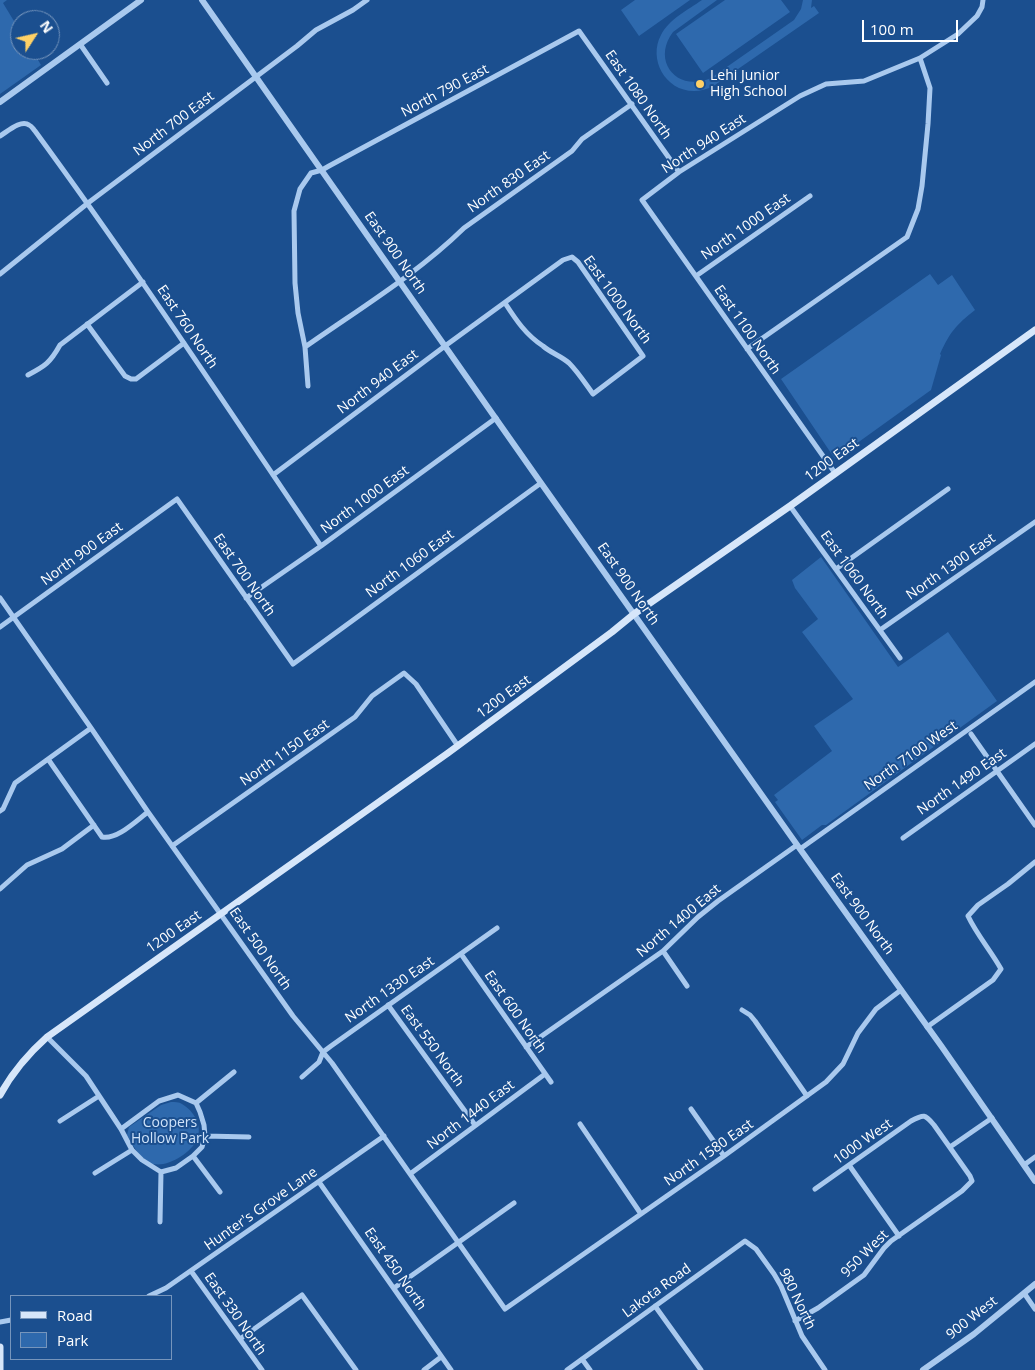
<!DOCTYPE html>
<html>
<head>
<meta charset="utf-8">
<style>
  body { margin:0 }
  #map { position:relative; width:1035px; height:1370px; overflow:hidden; background:#1b4f8f; font-family:"Open Sans",sans-serif }
  canvas { display:block }
  .legend { position:absolute; left:10px; top:1295px; width:162px; height:65px; box-sizing:border-box; background:#1b4f8f; border:1px solid #7695bc; margin:0; padding:6px 9px; list-style:none; font-size:15px; color:#fff }
  .legend li { display:flex; align-items:center; gap:10px; height:25px }
  .legend b { width:25px; border:1px solid #7695bc }
  .north { position:absolute; left:10px; top:10px; width:50px; height:50px; box-sizing:border-box; background:#1b4f8f; border:1px solid #7695bc; border-radius:50%; rotate:55deg; font-size:14px; font-weight:700; line-height:20px; text-align:center; color:#fff }
  .north::after { content:''; display:block; margin:auto; width:18px; height:22px; background:#ffd166; clip-path:polygon(50% 0,100% 100%,50% 72%,0 100%) }
  .scale { position:absolute; left:862px; top:20px; width:96px; height:22px; box-sizing:border-box; border:2px solid #fff; border-top:0; padding-left:6px; font-size:15px; line-height:18px; white-space:nowrap; color:#fff; -webkit-text-stroke:4px #1b4f8f; paint-order:stroke }
</style>
</head>
<body>
<div id="map">
<canvas width="1035" height="1370"></canvas>
<ul class="legend">
<li><b style="height:6px;background:#d6e6fa"></b>Road</li>
<li><b style="height:14px;background:#2e69ad"></b>Park</li>
</ul>
<div class="north">N</div>
<div class="scale">100 m</div>
</div>
<script>
const context = document.querySelector('canvas').getContext('2d');
context.lineJoin = 'round';
function fillPath(path, color) {
  context.fillStyle = color;
  context.fill(path, 'evenodd');
}
function trace(path, color, width, dash) {
  context.strokeStyle = color;
  context.lineWidth = width;
  context.lineCap = dash ? 'butt' : 'round';
  context.setLineDash(dash || []);
  context.stroke(path);
}
function write(font, color, halo, rows, align = 'center') {
  context.font = font + ' "Open Sans",sans-serif';
  context.lineWidth = 4;
  context.setLineDash([]);
  context.textBaseline = 'middle';
  context.strokeStyle = halo;
  context.fillStyle = color;
  for (const [text, x, y, turn = 0] of rows) {
    context.save();
    context.translate(x, y);
    context.rotate((+turn || 0) * Math.PI / 180);
    context.textAlign = isNaN(turn) ? turn : align;
    if (halo) context.strokeText(text, 0, 0);
    context.fillText(text, 0, 0);
    context.restore();
  }
}
fillPath(new Path2D(`
  M 0,0 L 7,0 L 3,3 L 20,31 L 20,50 L 32,50 L 41,65 L 0,94 Z
  M 635,0 L 690,0 L 639,36 L 621,10 Z
  M 702,0 L 717,0 L 673,32 C 651,61 677,93 711,78 L 794,20 L 801,9 L 803,0 L 812,0 L 811,8 L 814,6 L 819,13 L 712,87 C 706,89 701,91 694,91 C 665,91 648,59 661,35 C 669,19 688,10 702,0 Z
  M 725,0 L 781,0 L 790,12 L 703,73 L 676,34 Z
  M 930,274 L 938,285 L 952,275 L 975,310 C 956,325 950,332 940,354 L 941,355 L 931,390 L 835,459 L 781,379 Z
  M 821,557 L 898,667 L 948,632 L 997,701 L 826,825 L 822,825 L 802,840 L 775,802 L 778,800 L 774,795 L 832,751 L 814,726 L 853,699 L 802,632 L 818,619 L 795,588 L 792,580 Z
  M 171,1102 C 175,1102 179,1102 182,1104 C 194,1111 203,1126 197,1140 C 190,1154 163,1171 148,1162 C 138,1156 133,1145 127,1135 L 129,1127 L 161,1105 Z`), '#2e69ad');
trace(new Path2D(`
  M 80,44 L 107,83
  M 0,136 C 7,132 21,119 29,125 C 32,126 33,129 35,131 C 134,266 227,407 321,546
  M 0,274 L 88,203 L 297,46 L 316,30 L 353,10 L 367,0
  M 696,276 L 810,196
  M 87,324 L 125,376 L 131,379 L 136,379 L 184,343
  M 305,347 C 359,309 417,274 464,228 L 572,151 L 582,139 L 632,104
  M 747,349 L 907,237 L 918,209 L 922,186 L 928,124 L 930,88 L 920,58
  M 28,375 C 45,366 50,363 60,345 L 143,282
  M 308,386 L 305,347 L 298,313 L 295,283 L 294,211 L 300,189 L 311,173 L 322,170 L 329,166 L 579,31 L 679,172
  M 835,473 L 642,200 L 679,172 L 800,96 L 826,84 L 864,81 L 920,58 L 958,34 L 977,16 L 982,7 L 983,0
  M 273,475 L 445,346 L 563,260 L 572,257 L 578,262 L 643,356 L 593,394 C 585,383 578,372 569,363 C 561,356 551,353 543,346 C 526,335 516,320 505,303
  M 790,506 L 900,658
  M 836,569 L 948,489
  M 0,598 L 91,728 L 148,812 L 293,1016 L 332,1063 L 505,1309 L 724,1156 L 826,1082 L 843,1064 L 858,1033 L 876,1009 L 901,990
  M 246,598 L 321,546 L 496,418
  M 0,627 L 177,499 L 293,664 L 541,483
  M 880,630 L 1035,522
  M 971,734 L 1035,825
  M 48,759 L 102,837 C 117,840 136,821 148,812
  M 0,811 L 3,809 L 15,783 L 91,728
  M 903,838 L 1035,744
  M 172,846 L 355,717 L 372,696 L 404,673 L 416,684 L 458,746
  M 800,849 L 1035,682
  M 0,889 L 27,865 L 62,849 L 94,825
  M 663,951 L 687,986
  M 461,954 L 551,1082
  M 388,1005 L 475,1125
  M 742,1010 L 750,1015 L 755,1021 L 807,1096
  M 927,1027 L 993,980 L 1001,969 C 991,951 977,935 968,916 L 978,905 L 1008,884 L 1035,862
  M 47,1037 L 86,1076 L 121,1129 L 132,1150 L 142,1160 L 161,1172
  M 526,1047 L 663,951 L 698,917 L 718,901 L 797,845
  M 302,1077 L 319,1062 L 323,1052 L 331,1046 L 497,928
  M 196,1103 L 234,1072
  M 691,1109 L 724,1156
  M 60,1121 L 99,1096
  M 580,1124 L 641,1214
  M 121,1129 L 159,1101 L 178,1095 L 196,1103 L 200,1112 L 204,1125 L 205,1136 L 202,1147 L 193,1156 L 176,1168 L 161,1172
  M 205,1136 L 249,1137
  M 950,1147 L 992,1118
  M 193,1156 L 220,1192
  M 849,1165 L 899,1236
  M 1024,1165 L 1035,1157
  M 95,1173 L 132,1150
  M 410,1174 L 545,1074
  M 319,1182 L 451,1370
  M 160,1222 L 161,1172
  M 191,1271 L 262,1370
  M 394,1288 L 514,1203
  M 1024,1293 L 1035,1309
  M 149,1296 L 166,1288 L 384,1136
  M 655,1306 L 701,1370
  M 795,1321 L 818,1308 L 864,1275 L 884,1248 L 891,1241 L 962,1191 L 972,1181 L 970,1176 L 934,1125 C 925,1114 924,1114 911,1121 L 815,1189
  M 0,1322 L 11,1320
  M 240,1339 L 302,1295 L 356,1370
  M 582,1359 L 590,1370
  M 424,1370 L 441,1357
  M 567,1370 L 745,1241 L 756,1249 L 774,1274 L 781,1286 L 802,1336 L 825,1370`), '#a9c9ee', 5);
trace(new Path2D(`
  M 202,0 L 541,483 L 800,849 L 942,1047 L 1035,1181
  M 0,102 L 141,0
  M 923,1370 L 974,1334 L 1035,1284`), '#a9c9ee', 6);
trace(new Path2D(`
  M 0,1095 C 12,1073 28,1054 47,1037 L 448,753 L 612,632 L 634,614 L 790,506 L 1035,330
  M 0,1347 L 0,1370`), '#d6e6fa', 7);
for (const [x, y, r, color] of [
  [700,84,5,"#ffd166"]
]) {
  const dot = new Path2D();
  dot.arc(x, y, r, 0, 2 * Math.PI);
  context.fillStyle = color;
  context.fill(dot);
  trace(dot, '#1b4f8f', 2);
}
write('14px', '#fff', '#1b4f8f', [
  ["Lehi Junior",710,76],
  ["High School",710,92]
], 'left');
write('14px', '#fff', '#1b4f8f', [
  ["North 790 East",445,91,-28],
  ["East 1080 North",638,95,55],
  ["North 700 East",174,124,-37],
  ["North 940 East",704,144,-33],
  ["North 830 East",509,182,-35],
  ["North 1000 East",746,227,-35],
  ["East 900 North",395,253,55],
  ["East 1000 North",617,300,54],
  ["East 760 North",187,327,56],
  ["East 1100 North",747,330,55],
  ["North 940 East",378,382,-37],
  ["1200 East",832,460,-36],
  ["North 1000 East",365,500,-36],
  ["North 900 East",82,554,-36],
  ["North 1060 East",410,564,-36],
  ["North 1300 East",951,567,-35],
  ["East 700 North",244,575,55],
  ["East 1060 North",854,575,54],
  ["East 900 North",628,584,55],
  ["1200 East",504,697,-36],
  ["North 1150 East",285,753,-35],
  ["North 7100 West",911,756,-35],
  ["North 1490 East",962,782,-35],
  ["East 900 North",862,914,54],
  ["North 1400 East",679,921,-40],
  ["1200 East",174,932,-35],
  ["East 500 North",260,949,55],
  ["North 1330 East",390,990,-35],
  ["East 600 North",515,1012,55],
  ["East 550 North",432,1046,54],
  ["North 1440 East",471,1115,-37],
  ["1000 West",863,1142,-35],
  ["North 1580 East",709,1153,-35],
  ["Hunter's Grove Lane",261,1209,-35],
  ["950 West",865,1254,-45],
  ["East 450 North",395,1269,55],
  ["Lakota Road",657,1291,-36],
  ["980 North",797,1299,64],
  ["East 330 North",235,1314,55],
  ["900 West",972,1318,-38]
]);
write('14px', '#cfe3fa', '#1b4f8f', [
  ["Coopers",170,1123],
  ["Hollow Park",170,1139]
]);
</script>
</body>
</html>
